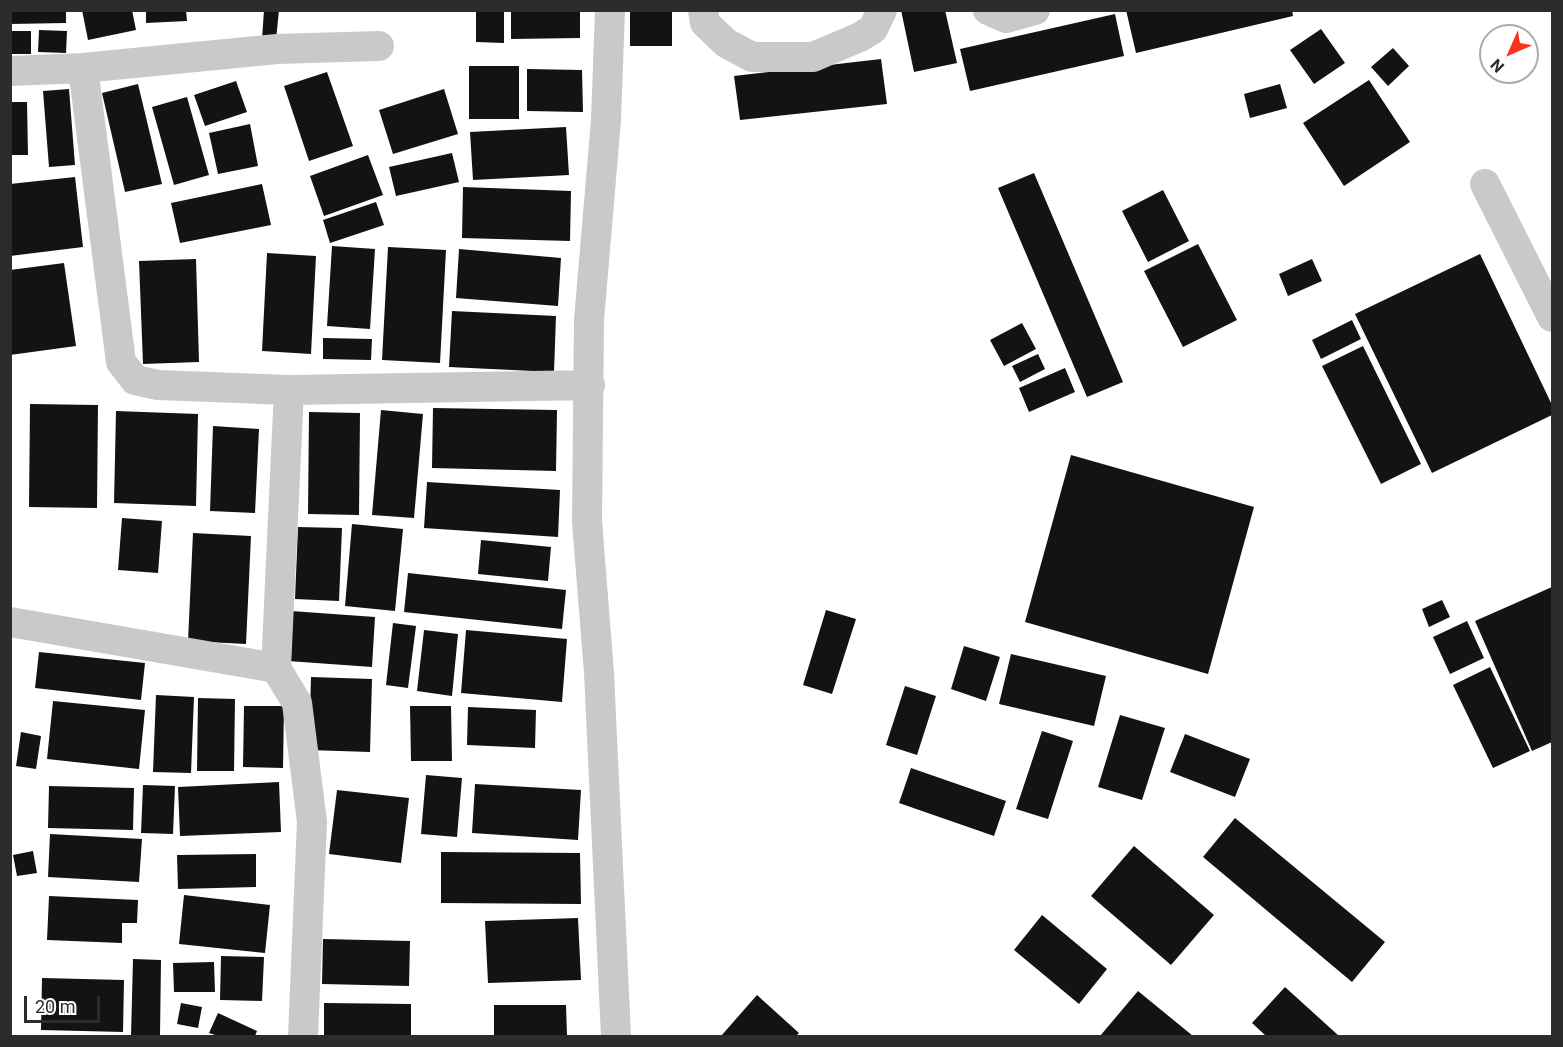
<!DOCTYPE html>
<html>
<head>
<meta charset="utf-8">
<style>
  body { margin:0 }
  #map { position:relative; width:1563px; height:1047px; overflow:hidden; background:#fff; font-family:Roboto,sans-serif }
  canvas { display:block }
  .frame { position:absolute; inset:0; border:12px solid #2c2c2c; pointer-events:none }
  .north { position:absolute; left:1479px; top:24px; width:60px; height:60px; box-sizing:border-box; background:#fff; border:2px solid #ababab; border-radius:50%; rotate:225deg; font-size:16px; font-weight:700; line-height:24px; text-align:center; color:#2c2c2c }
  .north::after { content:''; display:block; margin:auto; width:21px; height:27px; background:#f6351b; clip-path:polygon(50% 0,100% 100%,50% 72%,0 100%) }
  .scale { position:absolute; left:24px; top:996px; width:76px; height:27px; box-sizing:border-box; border:3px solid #2c2c2c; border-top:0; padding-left:8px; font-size:18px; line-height:21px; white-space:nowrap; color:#2c2c2c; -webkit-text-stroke:4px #fff; paint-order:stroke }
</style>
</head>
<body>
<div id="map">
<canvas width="1563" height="1047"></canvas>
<div class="frame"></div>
<div class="north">N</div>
<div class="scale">20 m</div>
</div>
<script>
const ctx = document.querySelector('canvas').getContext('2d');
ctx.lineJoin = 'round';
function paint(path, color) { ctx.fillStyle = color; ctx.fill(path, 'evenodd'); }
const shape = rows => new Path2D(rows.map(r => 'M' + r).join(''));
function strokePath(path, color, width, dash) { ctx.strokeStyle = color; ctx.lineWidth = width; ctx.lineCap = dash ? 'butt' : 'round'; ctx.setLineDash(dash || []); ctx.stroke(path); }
const building = shape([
  [10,10,66,10,66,23,10,24],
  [82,10,132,10,136,30,88,40],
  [146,10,186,10,187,21,146,23],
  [264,10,279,10,276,40,262,39],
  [476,10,504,10,504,43,476,42],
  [511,10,580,10,580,38,511,39],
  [630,10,672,10,672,46,630,46],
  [901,10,945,10,957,63,914,72],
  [1126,10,1292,10,1293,16,1136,53],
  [1115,14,1124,56,970,91,960,49],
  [1321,29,1345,63,1314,84,1290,50],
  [39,30,67,31,66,53,38,52],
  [10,31,31,31,31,54,10,54],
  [1393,48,1409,66,1388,86,1371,67],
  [881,59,887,104,740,120,734,76],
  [469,66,519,66,519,119,469,119],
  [527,69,582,70,583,112,527,111],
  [327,72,353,146,309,161,284,86],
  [1369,80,1410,142,1344,186,1303,123],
  [236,81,247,112,205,126,194,95],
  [138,84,162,184,125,192,102,93],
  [1280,84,1287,108,1250,118,1244,94],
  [69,89,75,165,49,167,43,91],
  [444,89,458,134,393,154,379,110],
  [187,97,209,175,174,185,152,107],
  [10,102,27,102,28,155,10,155],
  [250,124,258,166,218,174,209,133],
  [566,127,569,175,473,180,470,132],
  [452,153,459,182,396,196,389,167],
  [368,155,383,195,324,216,310,176],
  [1034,173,1123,382,1087,397,998,188],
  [75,177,83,247,10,256,10,184],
  [262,184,271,225,180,243,171,203],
  [463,187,571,191,570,241,462,238],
  [1163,190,1189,241,1148,262,1122,211],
  [376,202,384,225,330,243,323,220],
  [1198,244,1237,320,1183,347,1144,271],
  [332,246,375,249,370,329,327,326],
  [388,247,446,250,440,363,382,360],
  [459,249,561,258,558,306,456,298],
  [267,253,316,256,311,354,262,351],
  [1480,254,1552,405,1552,415,1432,473,1355,314],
  [196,259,199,362,143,364,139,261],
  [1312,259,1322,281,1288,296,1279,274],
  [64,263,76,346,10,355,10,270],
  [452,311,556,316,554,372,449,367],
  [1352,320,1361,339,1321,359,1312,340],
  [1022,323,1036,349,1004,366,990,340],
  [323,338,372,339,371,360,323,359],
  [1363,346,1421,464,1381,484,1322,366],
  [1038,354,1045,369,1020,382,1012,366],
  [1065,368,1075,392,1029,412,1019,388],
  [30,404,98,405,97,508,29,507],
  [433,408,557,410,556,471,432,468],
  [381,410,423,414,414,518,372,515],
  [116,411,198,414,196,506,114,503],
  [309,412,360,413,359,515,308,514],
  [213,426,259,429,255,513,210,511],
  [1071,455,1254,507,1208,674,1025,622],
  [427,482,560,490,558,537,424,528],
  [122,518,162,521,158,573,118,570],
  [352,524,403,529,395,611,345,606],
  [298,527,342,528,339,601,295,599],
  [193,533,251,536,246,644,188,641],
  [481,540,551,547,548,581,478,574],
  [408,573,566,590,562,629,404,612],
  [1552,587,1552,742,1532,751,1475,621],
  [1442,600,1450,617,1429,627,1422,609],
  [826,610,856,619,832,694,803,685],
  [291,611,375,617,372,667,288,661],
  [1467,621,1484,658,1450,674,1433,637],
  [393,623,416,626,408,688,386,685],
  [424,630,458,634,452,696,417,691],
  [466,630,567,639,562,702,461,693],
  [964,646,1000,657,986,701,951,689],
  [39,652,145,663,141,700,35,688],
  [1011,654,1106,676,1094,726,999,704],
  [1490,667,1530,751,1493,768,1453,685],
  [311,677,372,679,370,752,309,750],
  [905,686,936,696,917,755,886,745],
  [156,695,194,697,191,773,153,772],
  [198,698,235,699,234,771,197,771],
  [53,701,145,710,139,769,47,759],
  [244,706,284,706,283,768,243,767],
  [410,706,451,706,452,761,411,761],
  [468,707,536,710,535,748,467,745],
  [1120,715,1165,728,1142,800,1098,787],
  [1042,731,1073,741,1048,819,1016,809],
  [21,732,41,736,36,769,16,766],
  [1185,734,1250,759,1235,797,1170,772],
  [911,768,1006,801,994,836,899,803],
  [426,775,462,778,457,837,421,834],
  [279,782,281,832,180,836,178,787],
  [475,784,581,790,578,840,472,833],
  [143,785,175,786,173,834,141,833],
  [49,786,134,788,133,830,48,828],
  [337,790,409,798,401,863,329,854],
  [1235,818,1385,942,1352,982,1203,857],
  [50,834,142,839,139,882,48,877],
  [1134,846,1214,915,1171,965,1091,896],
  [33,851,37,873,17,876,13,855],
  [441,852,580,853,581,904,441,903],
  [256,854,256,887,178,889,177,855],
  [184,895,270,905,265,953,179,944],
  [49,896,138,900,137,923,122,923,122,943,47,940],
  [1042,915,1107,969,1079,1004,1014,950],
  [578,918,581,980,488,983,485,921],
  [323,939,410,941,409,986,322,984],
  [221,956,264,957,262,1001,220,1000],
  [133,959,161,960,160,1036,131,1036],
  [214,962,215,992,174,992,173,963],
  [42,978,124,980,123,1032,41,1030],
  [1285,987,1339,1036,1266,1036,1252,1023],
  [1138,991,1193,1036,1100,1036],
  [757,995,799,1033,796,1036,721,1036],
  [181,1003,202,1007,198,1028,177,1024],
  [324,1003,411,1004,411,1036,324,1036],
  [494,1005,566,1005,567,1036,494,1036],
  [218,1013,257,1031,255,1036,218,1036,209,1033]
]);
const street = shape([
  [610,10,606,120,589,320,587,521,599,673,616,1036],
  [703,10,705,23,726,43,752,57,813,57,860,37,873,29,882,10],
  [988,10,1006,18,1035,10],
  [83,68,277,49,379,46],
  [10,71,83,68,121,362,135,380,158,385,289,390,590,385],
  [1485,184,1552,317],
  [289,390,276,668,297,703,312,822,303,1036],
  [10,622,276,668]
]);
paint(building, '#131313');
strokePath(street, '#c9c9c9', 30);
</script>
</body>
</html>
